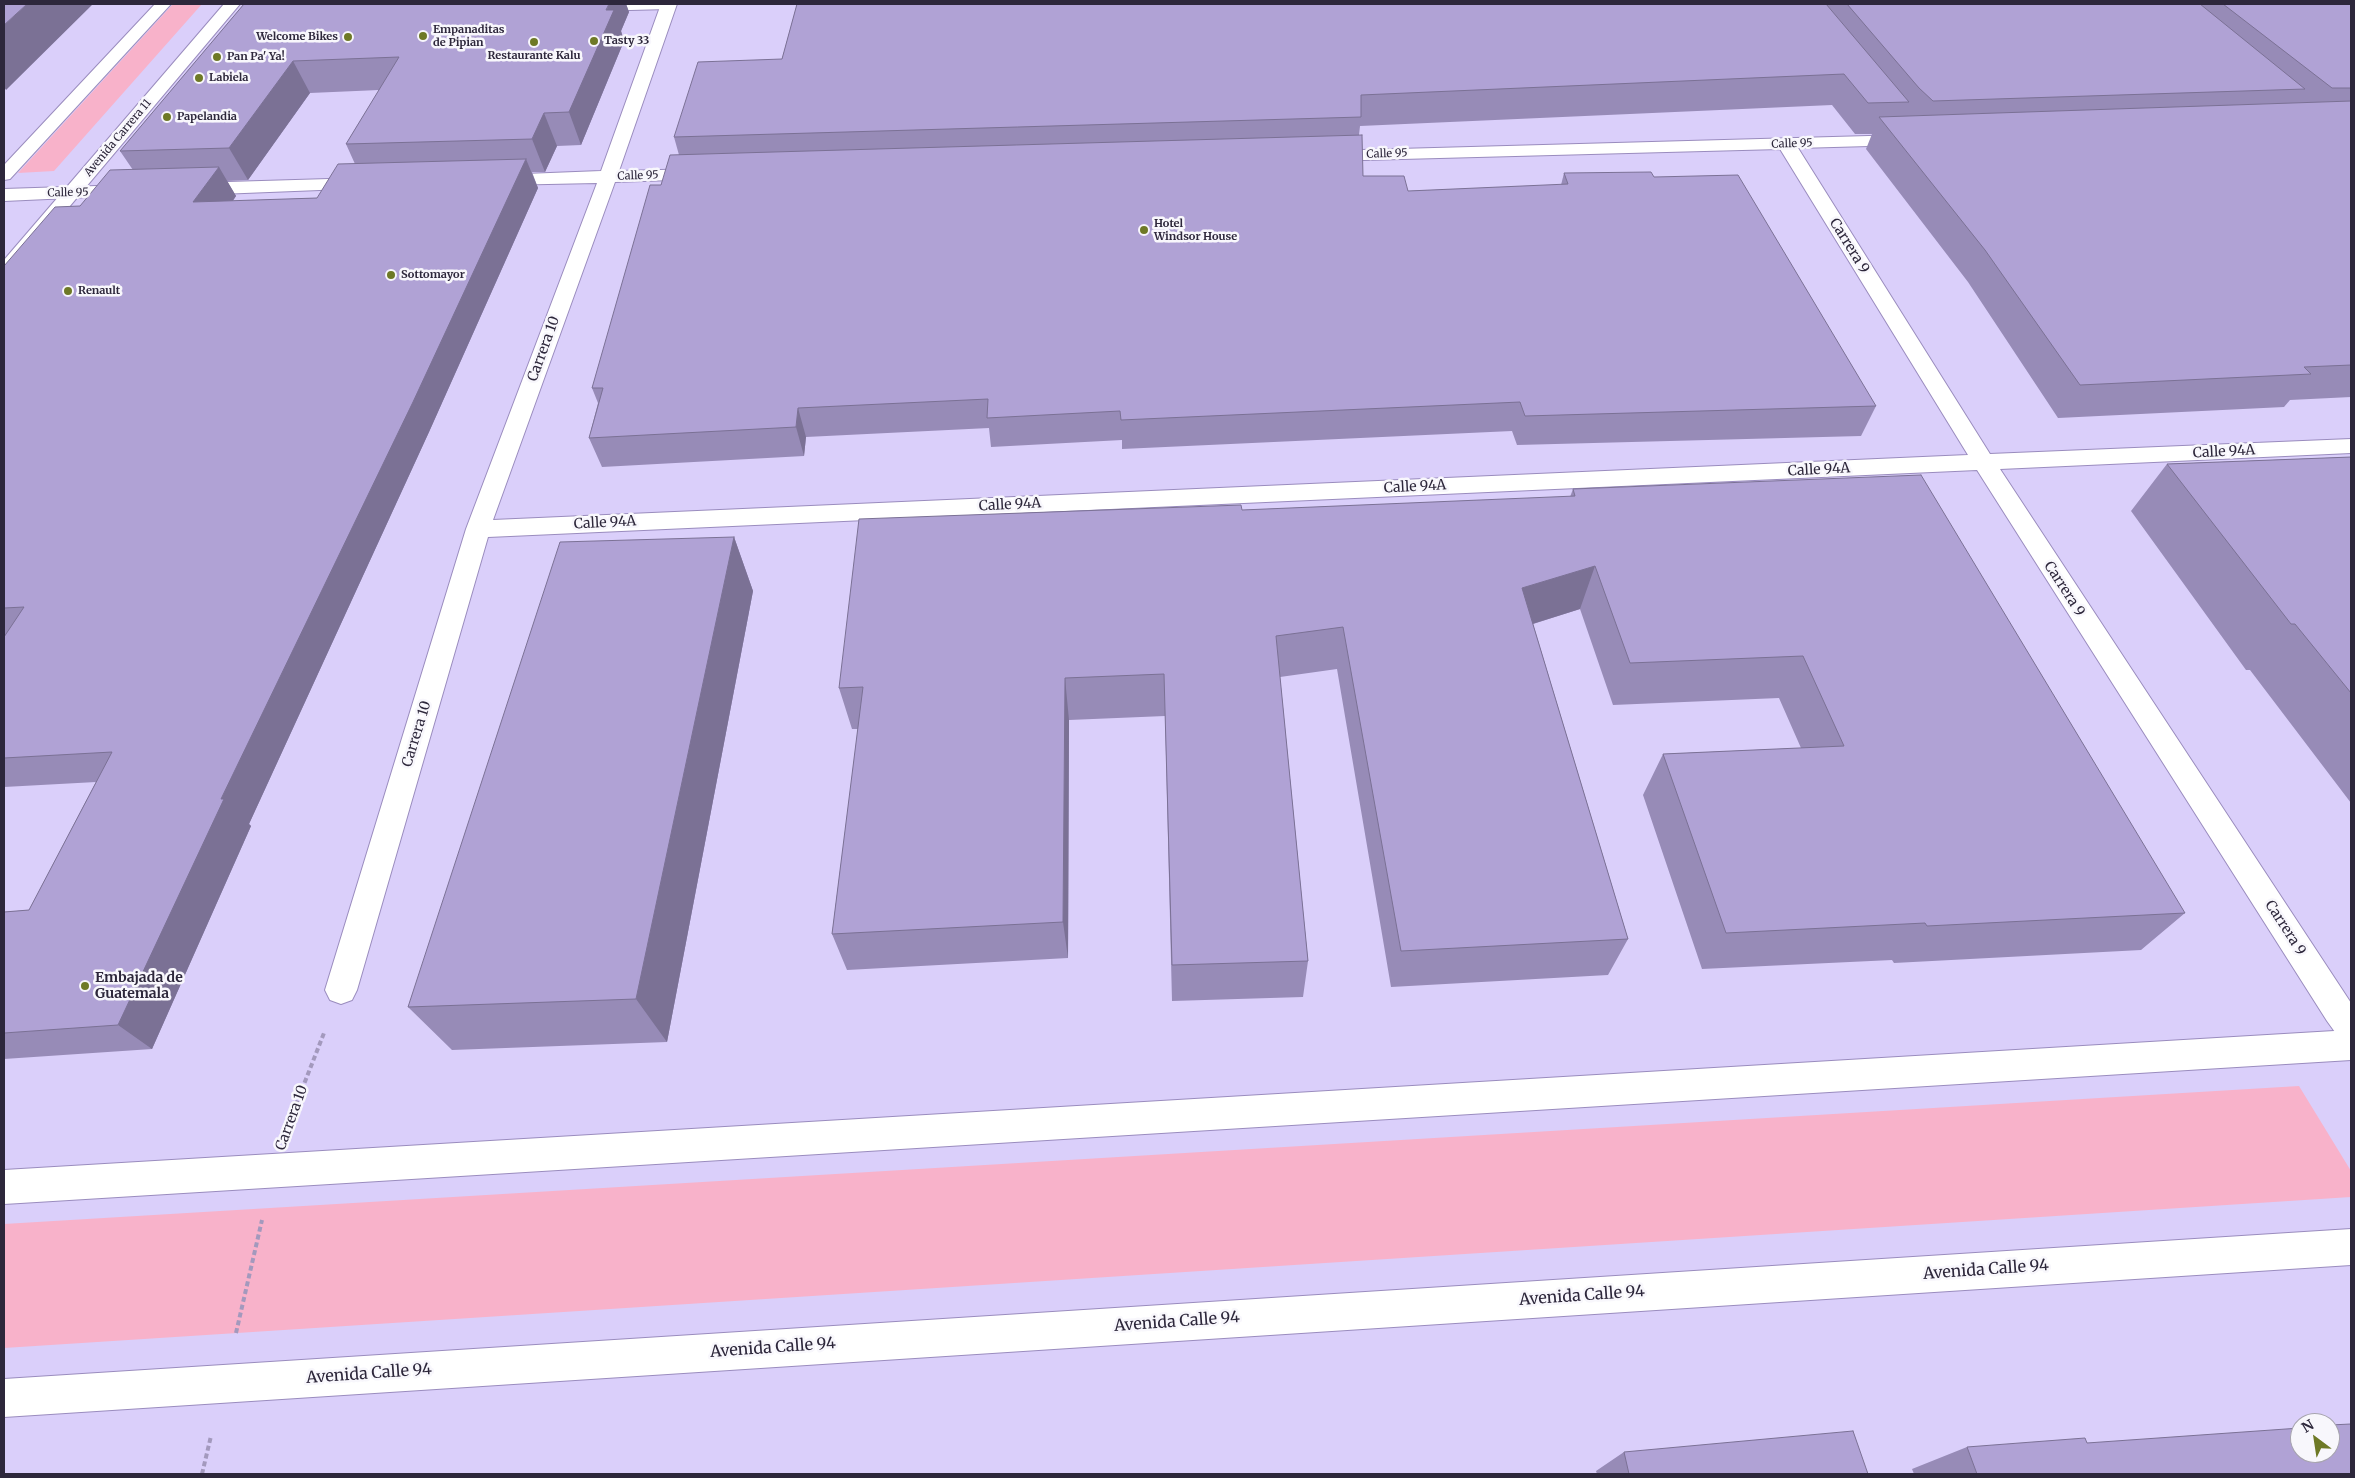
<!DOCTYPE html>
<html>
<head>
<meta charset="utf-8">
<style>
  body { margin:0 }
  #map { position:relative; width:2355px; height:1478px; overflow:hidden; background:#dacffa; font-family:Merriweather,serif }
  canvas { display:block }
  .frame { position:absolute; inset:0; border:5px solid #2d273b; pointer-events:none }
  .north { position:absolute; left:2290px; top:1413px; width:50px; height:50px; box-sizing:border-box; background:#f8f7fc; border:1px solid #a7a4af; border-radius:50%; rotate:329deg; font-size:14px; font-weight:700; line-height:20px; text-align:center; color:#2d273b }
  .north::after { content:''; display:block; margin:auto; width:18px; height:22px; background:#6e7926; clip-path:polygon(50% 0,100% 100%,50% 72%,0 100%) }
</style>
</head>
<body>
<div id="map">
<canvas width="2355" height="1478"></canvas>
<div class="frame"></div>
<div class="north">N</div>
</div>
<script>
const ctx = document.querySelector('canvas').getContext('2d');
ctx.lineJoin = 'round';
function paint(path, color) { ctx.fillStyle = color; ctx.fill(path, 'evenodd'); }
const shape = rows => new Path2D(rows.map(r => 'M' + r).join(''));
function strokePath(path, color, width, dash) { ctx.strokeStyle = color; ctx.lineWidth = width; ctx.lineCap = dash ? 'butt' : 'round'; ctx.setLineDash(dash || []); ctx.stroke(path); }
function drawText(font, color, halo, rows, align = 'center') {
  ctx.font = font + ' Merriweather,serif'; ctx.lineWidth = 5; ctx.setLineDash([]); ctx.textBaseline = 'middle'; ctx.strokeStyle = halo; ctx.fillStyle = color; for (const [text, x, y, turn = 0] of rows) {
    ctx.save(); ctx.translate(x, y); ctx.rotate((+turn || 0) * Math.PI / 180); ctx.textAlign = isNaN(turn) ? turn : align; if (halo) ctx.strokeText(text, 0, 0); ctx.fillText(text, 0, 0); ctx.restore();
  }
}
const green = shape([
  [173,4,202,4,54,171,18,173],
  [2299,1086,2351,1171,2351,1197,4,1348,4,1224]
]);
const path = shape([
  [290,1120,324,1033],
  [236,1333,262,1220],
  [202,1474,211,1436]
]);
const lane = shape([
  [585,4,677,4,669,9,591,11,586,9,583,6,585,4]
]);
const street = shape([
  [661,4,677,4,619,171,701,169,707,170,710,174,707,178,701,179,615,182,493,520,1968,455,1780,149,1326,161,1320,160,1317,156,1320,152,1326,151,1905,135,1911,136,1914,140,1911,144,1905,145,1798,148,1990,454,2351,439,2351,453,2000,469,2351,1003,2351,1043,2340,1039,2327,1021,1977,470,488,537,357,990,352,1000,341,1004,330,1000,325,990,466,529,597,183,499,185,493,184,490,180,493,176,499,175,601,171,661,4],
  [363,178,370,180,372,184,370,188,194,195,187,193,185,189,187,185,194,183,363,178],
  [128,185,135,187,137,191,135,195,4,201,4,189,128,185]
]);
const secondary = shape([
  [155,4,171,4,10,179,4,180,4,165,155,4],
  [224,4,240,4,11,276,4,278,4,260,224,4],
  [2351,1030,2351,1060,4,1204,4,1170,2351,1030],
  [2351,1229,2351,1265,4,1417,4,1379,2351,1229]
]);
const wall = shape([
  [244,4,626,4,629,12,621,31,624,41,581,145,557,146,545,172,532,172,538,188,429,432,249,824,251,826,152,1049,4,1059,4,912,29,910,96,782,4,787,4,266,80,206,133,170,120,151],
  [379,90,346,144,355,164,317,198,233,201,236,196,227,181,248,180,310,93],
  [797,4,2351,4,2351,397,2290,400,2284,407,2058,418,1968,282,1866,149,1872,134,1855,134,1832,105,1360,126,1359,135,1363,176,1408,191,1561,185,1564,173,1654,177,1876,406,1861,436,1517,445,1512,431,1122,449,1122,440,991,447,989,428,806,437,804,456,602,467,589,438,598,403,592,388,661,185,679,155,674,137,782,59],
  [2351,457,2351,803,2250,670,2246,670,2131,511,2167,464],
  [1573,489,2185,913,2141,950,1894,963,1892,960,1702,969,1643,795,1663,754,1801,748,1779,698,1613,705,1580,609,1533,624,1628,939,1608,975,1391,987,1337,669,1280,677,1308,961,1303,997,1172,1001,1165,716,1069,720,1068,958,847,970,832,934,858,729,852,729,839,688,1242,510,1570,497],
  [734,537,753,591,667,1042,452,1050,408,1007],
  [2087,1443,2351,1474,1914,1474,1912,1469,1967,1447],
  [1624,1452,1868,1474,1597,1474,1596,1471]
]);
const shadedWall = shape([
  [27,4,93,4,6,90,4,87,4,25],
  [609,4,626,4,629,12,621,31,624,41,581,145,569,112],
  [293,61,310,93,248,180,229,148],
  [544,113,557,146,545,172,532,139],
  [526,159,538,188,429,432,249,824,251,826,152,1049,118,1025,221,799],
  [219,167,236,196,211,231,193,202],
  [798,408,806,437,804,456,796,427],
  [734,537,753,591,667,1042,636,999],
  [1595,566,1580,609,1510,631,1522,588],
  [1065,678,1069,720,1068,958,1063,922]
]);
const building = shape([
  [4,4,27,4,4,25,4,4],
  [244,4,609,4,606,10,614,10,569,112,544,113,532,139,346,144,399,57,293,61,229,148,120,151,244,4],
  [797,4,1826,4,1909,102,1868,103,1844,74,1361,95,1361,117,674,137,698,62,782,59,797,4],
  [1847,4,2200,4,2305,89,1933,101,1919,88,1847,4],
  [2223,4,2351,4,2351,88,2332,88,2223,4],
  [2351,101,2351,365,2304,367,2311,374,2080,385,1985,250,1879,117,2351,101],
  [1362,135,1363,176,1404,176,1408,191,1568,184,1564,173,1651,172,1654,177,1738,175,1876,406,1525,416,1520,402,1121,420,1120,411,987,418,988,399,798,408,796,427,589,438,603,388,592,388,650,185,661,185,670,155,1362,135],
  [526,159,413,402,221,799,224,799,118,1025,4,1033,4,912,29,910,112,752,4,758,4,637,24,607,4,608,4,266,55,207,80,206,110,170,219,167,193,202,317,198,338,164,526,159],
  [2351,457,2351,693,2295,624,2291,624,2167,464,2351,457],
  [1921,475,2185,913,1927,926,1925,923,1726,933,1663,754,1844,746,1803,656,1630,663,1595,566,1522,588,1628,939,1401,951,1343,627,1276,636,1308,961,1172,965,1164,674,1065,678,1063,922,832,934,863,687,839,688,859,519,1241,505,1242,510,1575,496,1573,489,1921,475],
  [734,537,636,999,408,1007,560,542,734,537],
  [2351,1424,2351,1474,1977,1474,1967,1447,2085,1438,2087,1443,2300,1428,2300,1453,2330,1453,2330,1425,2351,1424],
  [1853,1431,1868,1474,1626,1474,1629,1474,1624,1452,1853,1431]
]);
const markers = [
  [423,36,5,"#6e7926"],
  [348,37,5,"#6e7926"],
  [594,41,5,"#6e7926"],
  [534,42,5,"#6e7926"],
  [217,57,5,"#6e7926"],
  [199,78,5,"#6e7926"],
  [167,117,5,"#6e7926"],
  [1144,230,5,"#6e7926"],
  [391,275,5,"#6e7926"],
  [68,291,5,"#6e7926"],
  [85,986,5,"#6e7926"]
];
const farPoinames = [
  ["Empanaditas",433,30],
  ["de Pipian",433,43],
  ["Welcome Bikes",338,37,"right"],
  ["Tasty 33",604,41],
  ["Restaurante Kalu",534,56,"center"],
  ["Pan Pa' Ya!",227,57],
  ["Labiela",209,78],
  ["Papelandia",177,117],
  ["Hotel",1154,224],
  ["Windsor House",1154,237],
  ["Sottomayor",401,275],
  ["Renault",78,291]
];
const farStreetnames = [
  ["Avenida Carrera 11",118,138,-50],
  ["Calle 95",1792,144,-2],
  ["Calle 95",1387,154,-2],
  ["Calle 95",638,176,-2],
  ["Calle 95",68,193,-1]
];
const streetNames = [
  ["Carrera 9",1849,246,58],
  ["Carrera 10",544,349,-70],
  ["Calle 94A",2224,452,-3],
  ["Calle 94A",1819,470,-3],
  ["Calle 94A",1415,487,-3],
  ["Calle 94A",1010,505,-3],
  ["Calle 94A",605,523,-3],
  ["Carrera 9",2064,589,57],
  ["Carrera 10",417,734,-73],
  ["Carrera 9",2285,928,57],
  ["Carrera 10",292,1118,-70]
];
const poiNames = [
  ["Embajada de",95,978],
  ["Guatemala",95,994]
];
const nearStreetnames = [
  ["Avenida Calle 94",1986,1270,-4],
  ["Avenida Calle 94",1582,1296,-4],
  ["Avenida Calle 94",1177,1322,-4],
  ["Avenida Calle 94",773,1348,-4],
  ["Avenida Calle 94",369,1374,-4]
];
paint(green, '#f8b2ca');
strokePath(lane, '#9a8cbe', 2);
strokePath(street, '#9a8cbe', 2);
strokePath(secondary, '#9a8cbe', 2);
strokePath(path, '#a399bd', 4, [5, 3]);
paint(lane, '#fff');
paint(street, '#fff');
paint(secondary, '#fff');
paint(wall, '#978bb7');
paint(shadedWall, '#7b7195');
paint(building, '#b0a2d5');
strokePath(building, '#7b7195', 1);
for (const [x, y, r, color] of markers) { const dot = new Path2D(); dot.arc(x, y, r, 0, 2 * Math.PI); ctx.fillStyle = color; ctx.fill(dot); strokePath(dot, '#f8f7fc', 2); }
drawText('bold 11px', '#2d273b', '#f8f7fc', farPoinames, 'left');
drawText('11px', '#2d273b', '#f8f7fc', farStreetnames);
drawText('14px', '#2d273b', '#f8f7fc', streetNames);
drawText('bold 14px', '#2d273b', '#f8f7fc', poiNames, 'left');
drawText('16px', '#2d273b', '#f8f7fc', nearStreetnames);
</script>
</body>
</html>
